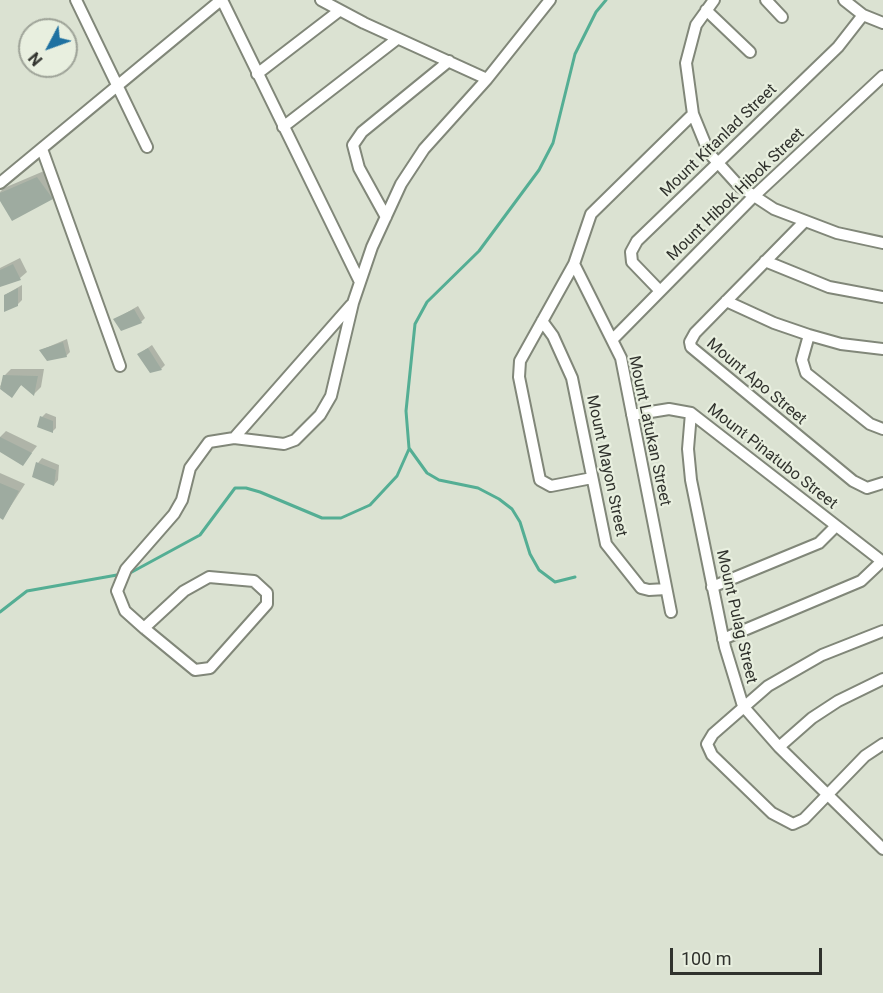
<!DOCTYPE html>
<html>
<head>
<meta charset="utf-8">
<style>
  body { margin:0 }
  #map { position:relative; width:883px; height:993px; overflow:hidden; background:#dbe2d2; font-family:Roboto,sans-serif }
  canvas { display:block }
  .north { position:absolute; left:18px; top:18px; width:60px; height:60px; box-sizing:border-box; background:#e8efdf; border:2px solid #9ea398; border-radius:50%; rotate:229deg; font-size:16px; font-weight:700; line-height:24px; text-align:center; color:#30322d }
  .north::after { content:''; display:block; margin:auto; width:21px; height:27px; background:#1e71a1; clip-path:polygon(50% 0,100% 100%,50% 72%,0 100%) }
  .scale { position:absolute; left:670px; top:948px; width:152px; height:27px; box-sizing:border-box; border:3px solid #30322d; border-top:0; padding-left:8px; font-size:18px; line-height:21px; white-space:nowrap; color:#30322d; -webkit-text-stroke:4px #e8efdf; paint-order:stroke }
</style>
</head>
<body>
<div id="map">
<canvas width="883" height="993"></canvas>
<div class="north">N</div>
<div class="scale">100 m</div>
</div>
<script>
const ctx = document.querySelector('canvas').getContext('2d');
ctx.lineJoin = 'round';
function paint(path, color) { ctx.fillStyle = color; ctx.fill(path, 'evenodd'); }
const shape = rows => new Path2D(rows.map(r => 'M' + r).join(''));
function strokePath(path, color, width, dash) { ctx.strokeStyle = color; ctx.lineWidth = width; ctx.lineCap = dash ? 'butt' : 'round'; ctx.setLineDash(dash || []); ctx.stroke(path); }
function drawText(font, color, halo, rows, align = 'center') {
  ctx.font = font + ' Roboto,sans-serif'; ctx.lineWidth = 4.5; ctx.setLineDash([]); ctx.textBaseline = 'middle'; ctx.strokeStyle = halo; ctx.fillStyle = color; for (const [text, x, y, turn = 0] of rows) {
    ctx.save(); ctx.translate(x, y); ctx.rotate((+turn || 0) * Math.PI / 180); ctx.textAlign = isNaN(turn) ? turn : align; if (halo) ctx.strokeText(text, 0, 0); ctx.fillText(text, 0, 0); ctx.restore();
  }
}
const shadow = shape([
  [44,171,58,191,52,198,0,200,0,192,4,188],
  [20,258,27,272,20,278,0,285,0,268],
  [22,285,22,300,17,305,5,295],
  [138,306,145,318,141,322,114,320],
  [67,339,70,352,66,356,41,350],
  [152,345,165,365,161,369,139,354],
  [11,369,44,369,41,387,34,394,22,384,11,396,0,387,4,376],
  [46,413,56,417,56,428,52,432,42,417],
  [6,431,37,446,23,464,0,450,0,437],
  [42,458,59,465,58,480,54,485,34,477,38,463],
  [0,473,25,484,3,518,0,517]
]);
const stream = shape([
  [130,573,200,535,235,488,246,488,260,492,322,518,341,518,370,505,397,476,409,449],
  [575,577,555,582,539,570,530,554,520,522,512,509,499,499,478,488,439,480,427,473,409,448,406,411,415,324,427,302,479,251,539,170,553,143,575,54,596,12,606,0],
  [0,612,27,591,117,575]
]);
const building = shape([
  [37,177,53,199,12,221,0,201,0,193],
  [13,264,21,280,0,287,0,270],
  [18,288,18,306,4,312,4,295],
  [134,309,142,323,121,331,113,319],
  [63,342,67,357,47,361,39,350],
  [148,348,162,370,150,373,137,354],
  [3,375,38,376,34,396,21,385,12,398,0,389],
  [40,416,53,421,53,433,37,427],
  [0,437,32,453,23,466,0,452],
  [36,462,56,470,54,486,32,477],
  [0,483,19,491,3,520,0,518]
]);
const minor = shape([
  [76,0,147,147],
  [222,0,360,282],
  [321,0,364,23,487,79],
  [714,0,696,25,686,63,693,114,709,153,739,186,774,209,837,233,883,243],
  [766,0,782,17],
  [844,0,863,15,883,23],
  [706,10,750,52],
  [257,74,339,11],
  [283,127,397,39],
  [42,149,120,366],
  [0,183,221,0],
  [386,217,359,168,353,145,362,132,449,61],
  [804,222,695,333,690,342,691,347,853,481,867,488,883,483],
  [765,261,829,287,883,297],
  [574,264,621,358,671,612],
  [660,291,632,262,631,252,637,241,838,47,863,15],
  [726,301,774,323,809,335,841,344,883,349],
  [542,321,553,336,572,378,606,544,641,588,649,590,666,589],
  [809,335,802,360,806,373,870,424,883,429],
  [613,339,753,197,883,76],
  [691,413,688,449,691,480,725,647,743,706,779,747,883,849],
  [632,415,669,409,691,413,883,562],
  [234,438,351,305],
  [592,478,551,486,540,480,519,377,520,361,574,264,591,214,693,114],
  [712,587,819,543,836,526],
  [144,628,184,591,209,577,254,581,267,593,267,604,210,668,195,670,144,628,125,611,117,591,126,569,174,514,182,500,190,468,209,442,234,438,284,444,295,440,320,415,331,396,353,303,372,247,401,184,424,149,487,79,550,0],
  [883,631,822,655,768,686,713,734,707,744,712,755,772,813,793,824,804,819,865,756,883,744],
  [723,639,861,581,882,561],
  [779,747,812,718,838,701,883,679]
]);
const streetNames = [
  ["Mount Kitanlad Street",719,141,-44],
  ["Mount Hibok Hibok Street",736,195,-44],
  ["Mount Apo Street",756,382,40],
  ["Mount Latukan Street",649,431,78],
  ["Mount Pinatubo Street",772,457,38],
  ["Mount Mayon Street",606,466,78],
  ["Mount Pulag Street",736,617,77]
];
paint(shadow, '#0003');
strokePath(stream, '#54ae94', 3);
paint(building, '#9eaba0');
strokePath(minor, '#818779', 14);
strokePath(minor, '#fff', 10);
drawText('16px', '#30322d', '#e8efdf', streetNames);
</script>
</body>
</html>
